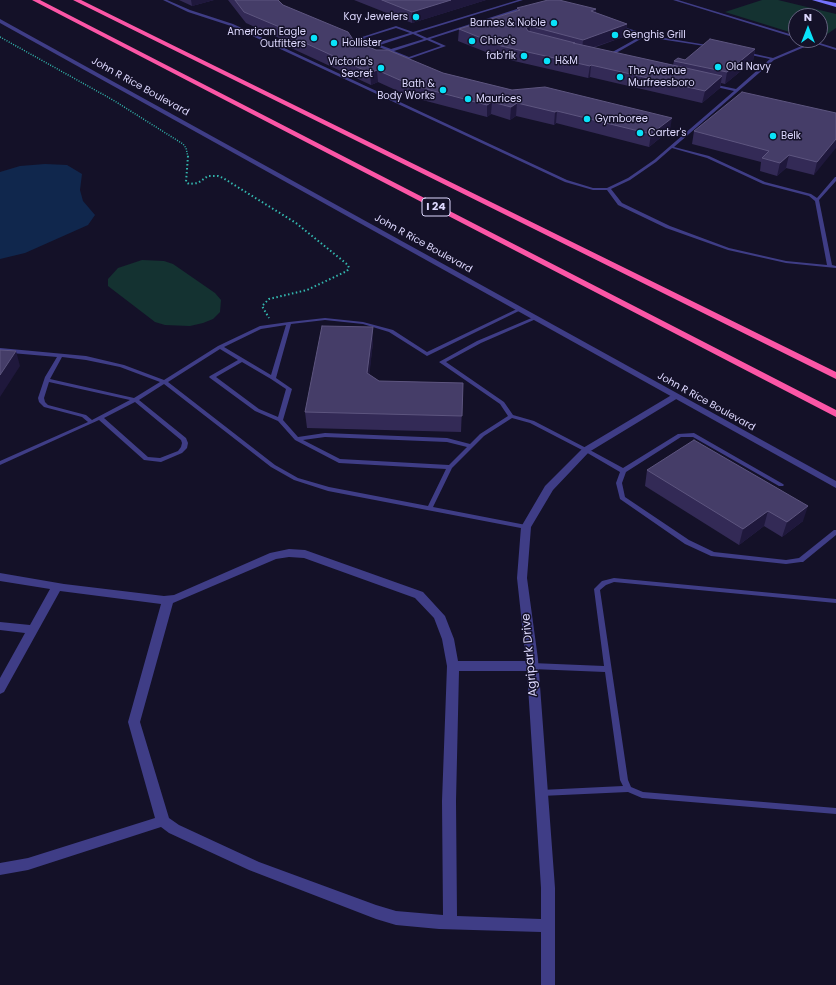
<!DOCTYPE html>
<html>
<head>
<meta charset="utf-8">
<style>
  body { margin:0 }
  #map { position:relative; width:836px; height:985px; overflow:hidden; background:#141128; font-family:Poppins,sans-serif }
  canvas { display:block }
  .north { position:absolute; left:788px; top:8px; width:40px; height:40px; box-sizing:border-box; background:#141128; border:1px solid #64617e; border-radius:50%; rotate:0deg; font-size:11px; font-weight:700; line-height:16px; text-align:center; color:#ddd8fe }
  .north::after { content:''; display:block; margin:auto; width:14px; height:18px; background:#09e2f9; clip-path:polygon(50% 0,100% 100%,50% 72%,0 100%) }
</style>
</head>
<body>
<div id="map">
<canvas width="836" height="985"></canvas>
<div class="north">N</div>
</div>
<script>
const ctx = document.querySelector('canvas').getContext('2d');
ctx.lineJoin = 'round';
function paint(path, color) { ctx.fillStyle = color; ctx.fill(path, 'evenodd'); }
const shape = rows => new Path2D(rows.map(r => 'M' + r).join(''));
function strokePath(path, color, width, dash) { ctx.strokeStyle = color; ctx.lineWidth = width; ctx.lineCap = dash ? 'butt' : 'round'; ctx.setLineDash(dash || []); ctx.stroke(path); }
function drawText(font, color, halo, rows, align = 'center') {
  ctx.font = font + ' Poppins,sans-serif'; ctx.lineWidth = 3; ctx.setLineDash([]); ctx.textBaseline = 'middle'; ctx.strokeStyle = halo; ctx.fillStyle = color; for (const [text, x, y, turn = 0] of rows) {
    ctx.save(); ctx.translate(x, y); ctx.rotate((+turn || 0) * Math.PI / 180); ctx.textAlign = isNaN(turn) ? turn : align; if (halo) ctx.strokeText(text, 0, 0); ctx.fillText(text, 0, 0); ctx.restore();
  }
}
const green = shape([
  [762,0,778,0,836,14,836,28,820,39,820,16,796,16,796,34,725,12],
  [142,260,164,261,173,264,215,293,221,300,220,312,213,319,203,323,190,326,165,325,155,322,108,286,108,279,118,268]
]);
const water = shape([
  [45,164,67,165,82,174,80,190,83,201,95,215,88,225,25,253,0,259,0,172,20,166]
]);
const pathFar1 = shape([
  [0,37,113,100,183,144,186,148,188,157]
]);
const path = shape([
  [188,156,186,182,189,184,198,183,208,176,218,176,223,178,296,223,348,265,349,268,347,271,307,290,269,299,262,306,269,318]
]);
const service = shape([
  [163,0,167,0,190,10,233,24,567,180,593,188,607,188,628,178,654,160,734,91,712,86,712,84,736,89,770,59,746,54,746,52,773,58,811,42,805,40,810,40,836,48,836,50,814,43,774,60,674,147,709,156,765,182,811,194,817,198,835,177,836,177,836,181,819,200,832,265,836,266,836,268,786,263,728,250,666,228,618,205,607,190,593,190,565,182,231,26,188,12,163,0],
  [672,148,707,158,763,184,809,196,815,201,827,265,786,261,729,248,670,226,622,203,611,189,630,180,656,162,672,148],
  [518,0,523,0,416,33,427,38,523,7,526,8,430,39,446,46,409,59,389,52,389,51,376,46,374,46,374,44,359,38,396,26,413,32,518,0],
  [396,28,410,33,377,43,364,38,396,28],
  [413,34,424,39,391,49,380,45,413,34],
  [427,40,441,46,409,57,394,51,427,40],
  [673,0,678,0,796,36,796,38,673,0],
  [620,26,653,36,713,46,711,47,653,38,646,36,609,57,607,57,607,55,643,35,619,28,618,27,620,26],
  [519,308,523,308,523,309,427,356,389,332,363,324,325,320,291,324,276,378,292,389,283,420,298,437,325,433,447,438,470,444,480,434,508,416,500,404,439,362,477,341,534,317,536,318,536,319,481,343,446,362,504,402,513,415,534,421,588,449,623,468,678,434,694,433,783,484,784,485,783,486,779,486,693,437,681,437,626,472,622,483,625,497,689,540,714,552,786,560,799,558,834,530,836,530,836,535,803,562,801,562,786,564,711,556,685,544,620,499,616,483,620,472,584,451,530,423,512,418,484,436,452,468,433,507,526,525,528,526,529,527,528,528,526,529,328,491,294,480,271,467,164,384,139,400,186,438,188,443,187,448,182,453,161,462,144,460,99,420,0,465,0,461,88,422,82,417,44,407,39,402,38,398,45,377,57,357,0,352,0,348,86,356,124,365,164,380,218,346,260,326,289,322,325,318,363,322,393,330,427,352,519,308],
  [286,325,271,375,224,347,261,329,286,325],
  [220,349,238,360,210,376,209,377,210,378,255,411,278,421,295,440,339,463,446,469,428,506,329,487,298,478,275,465,168,382,220,349],
  [62,357,86,360,120,367,160,382,134,398,50,379,62,357],
  [242,362,271,379,286,389,278,417,259,409,216,377,242,362],
  [49,382,130,400,92,420,86,415,48,405,45,402,44,398,49,382],
  [135,402,181,440,182,443,181,447,178,451,160,458,148,457,104,418,135,402],
  [325,437,447,442,467,447,449,465,340,459,303,440,325,437],
  [614,578,836,599,836,603,614,582,606,585,600,590,628,780,631,787,643,792,836,808,836,814,642,798,628,792,541,796,538,795,537,793,538,791,541,790,623,786,620,780,605,672,532,669,530,668,528,666,530,664,532,663,604,666,594,589,602,581,614,578]
]);
const minor = shape([
  [675,393,680,396,678,398,589,452,553,490,531,527,527,578,538,659,555,888,555,985,541,985,541,932,439,929,396,925,376,919,249,870,169,833,161,827,28,870,0,875,0,863,28,858,155,818,128,722,161,604,60,591,4,692,0,694,0,678,25,633,0,630,0,622,30,625,50,589,0,581,0,573,64,584,164,596,174,595,270,553,289,549,305,550,423,592,445,616,454,639,458,661,526,661,517,578,521,527,545,486,583,448,675,393],
  [289,557,304,558,415,598,434,618,442,639,447,666,442,801,443,915,396,911,376,905,259,862,179,825,169,818,140,722,173,603,276,559,289,557],
  [459,671,527,671,541,888,541,919,457,916,456,801,459,671]
]);
const tertiary = shape([
  [0,19,836,481,836,488,0,23,0,19]
]);
const secondary = shape([
  [812,0,821,0,836,3,836,7,812,0]
]);
const motorway = shape([
  [32,0,40,0,836,410,836,417,32,0],
  [73,0,81,0,836,372,836,379,73,0]
]);
const wall = shape([
  [179,0,214,0,192,6],
  [228,0,278,0,283,5,354,41,376,50,443,73,670,130,649,147,556,123,554,125,516,116,510,120,491,114,487,117,411,97,378,82,371,85,291,48,290,43,246,23],
  [354,0,486,0,412,23],
  [517,8,596,9,596,13,627,24,626,36,593,48,673,65,674,61,755,49,753,61,725,84,721,83,720,88,702,103,590,77,588,78,501,58,458,41,459,29,517,11],
  [836,113,814,175,786,168,777,176,760,171,761,162,692,144,694,131],
  [373,327,373,342,369,375,379,381,463,383,461,432,307,428,305,412],
  [647,470,803,521,782,537,764,526,739,545,645,486]
]);
const shadedWall = shape([
  [191,0,214,0,192,6],
  [451,0,486,0,412,23,412,12],
  [596,9,595,21,591,11],
  [627,24,626,36,582,51,583,40],
  [530,26,529,38,526,28],
  [755,49,753,61,725,84,727,72],
  [591,65,590,77,588,78,590,66],
  [377,70,378,82,371,85,370,73],
  [722,76,720,88,702,103,705,91],
  [492,102,491,114,487,117,487,105],
  [517,103,516,116,510,120,511,107],
  [557,111,556,123,554,125,555,112],
  [672,118,670,130,649,147,651,134],
  [836,139,836,148,814,175,817,162],
  [789,155,786,168,777,176,780,163],
  [373,327,373,342,368,388,367,373],
  [16,351,20,366,0,397,0,375],
  [808,506,803,521,782,537,787,522],
  [768,511,764,526,739,545,743,529]
]);
const building = shape([
  [235,0,278,0,283,5,348,32,354,41,376,50,388,50,443,73,512,90,545,87,672,118,651,134,557,111,555,112,517,103,511,107,492,102,487,105,411,85,377,70,370,73,290,36,296,34,244,12,235,0],
  [382,0,451,0,412,12,382,0],
  [548,0,559,0,596,9,591,11,627,24,583,40,530,26,526,28,528,31,575,43,573,43,722,76,705,91,591,65,590,66,501,46,459,29,520,10,517,8,548,0],
  [710,39,755,49,727,72,674,61,678,58,685,60,710,39],
  [742,92,836,113,836,139,817,162,789,155,780,163,762,158,769,151,694,131,742,92],
  [322,326,373,327,367,373,379,381,463,383,462,416,305,412,322,326],
  [0,350,16,351,0,375,0,350],
  [694,440,808,506,787,522,768,511,743,529,647,470,694,440]
]);
const markers = [
  [416,17,4,"#09e2f9"],
  [554,23,4,"#09e2f9"],
  [615,35,4,"#09e2f9"],
  [314,38,4,"#09e2f9"],
  [472,41,4,"#09e2f9"],
  [334,43,4,"#09e2f9"],
  [524,56,4,"#09e2f9"],
  [547,61,4,"#09e2f9"],
  [718,67,4,"#09e2f9"],
  [381,68,4,"#09e2f9"],
  [620,77,4,"#09e2f9"],
  [443,90,4,"#09e2f9"],
  [468,99,4,"#09e2f9"],
  [587,119,4,"#09e2f9"],
  [640,133,4,"#09e2f9"],
  [773,136,4,"#09e2f9"]
];
const farPoinames = [
  ["Kay Jewelers",408,17,"right"],
  ["Barnes & Noble",546,23,"right"],
  ["American Eagle",306,32,"right"],
  ["Outfitters",306,44,"right"],
  ["Genghis Grill",623,35],
  ["Chico's",480,41],
  ["Hollister",342,43],
  ["fab'rik",516,56,"right"],
  ["H&M",555,61],
  ["Victoria's",373,62,"right"],
  ["Secret",373,74,"right"],
  ["Old Navy",726,67],
  ["The Avenue",628,71],
  ["Murfreesboro",628,83],
  ["Bath &",435,84,"right"],
  ["Body Works",435,96,"right"],
  ["Maurices",476,99],
  ["Gymboree",595,119],
  ["Carter's",648,133],
  ["Belk",781,136]
];
const farStreetnames = [
  ["John R Rice Boulevard",140,87,29],
  ["John R Rice Boulevard",423,244,29],
  ["John R Rice Boulevard",706,402,29]
];
const shields = [
  [436,207,28]
];
const shieldNames = [
  ["I 24",436,207]
];
const streetNames = [
  ["Agripark Drive",530,655,-95]
];
paint(green, '#143231');
paint(water, '#10274d');
strokePath(pathFar1, '#33b8af', 1.5, [1, 1.5]);
strokePath(path, '#33b8af', 2, [1.5, 2.5]);
paint(service, '#3f3d86');
paint(minor, '#3f3d86');
paint(tertiary, '#3f3d86');
paint(secondary, '#7572fc');
paint(motorway, '#fb56a6');
paint(wall, '#332a56');
paint(shadedWall, '#1f183c');
paint(building, '#453d68');
strokePath(building, '#5d557f', 1);
for (const [x, y, r, color] of markers) { const dot = new Path2D(); dot.arc(x, y, r, 0, 2 * Math.PI); ctx.fillStyle = color; ctx.fill(dot); strokePath(dot, '#141128', 1.5); }
drawText('10px', '#ddd8fe', '#141128', farPoinames, 'left');
drawText('10px', '#ddd8fe', '#141128', farStreetnames);
for (const [x, y, w] of shields) { const box = new Path2D(); box.roundRect(x - w / 2, y - 9, w, 18, 3); ctx.fillStyle = '#141128'; ctx.fill(box); strokePath(box, '#ddd8fe', 1); }
drawText('bold 11px', '#ddd8fe', null, shieldNames);
drawText('12px', '#ddd8fe', '#141128', streetNames);
</script>
</body>
</html>
